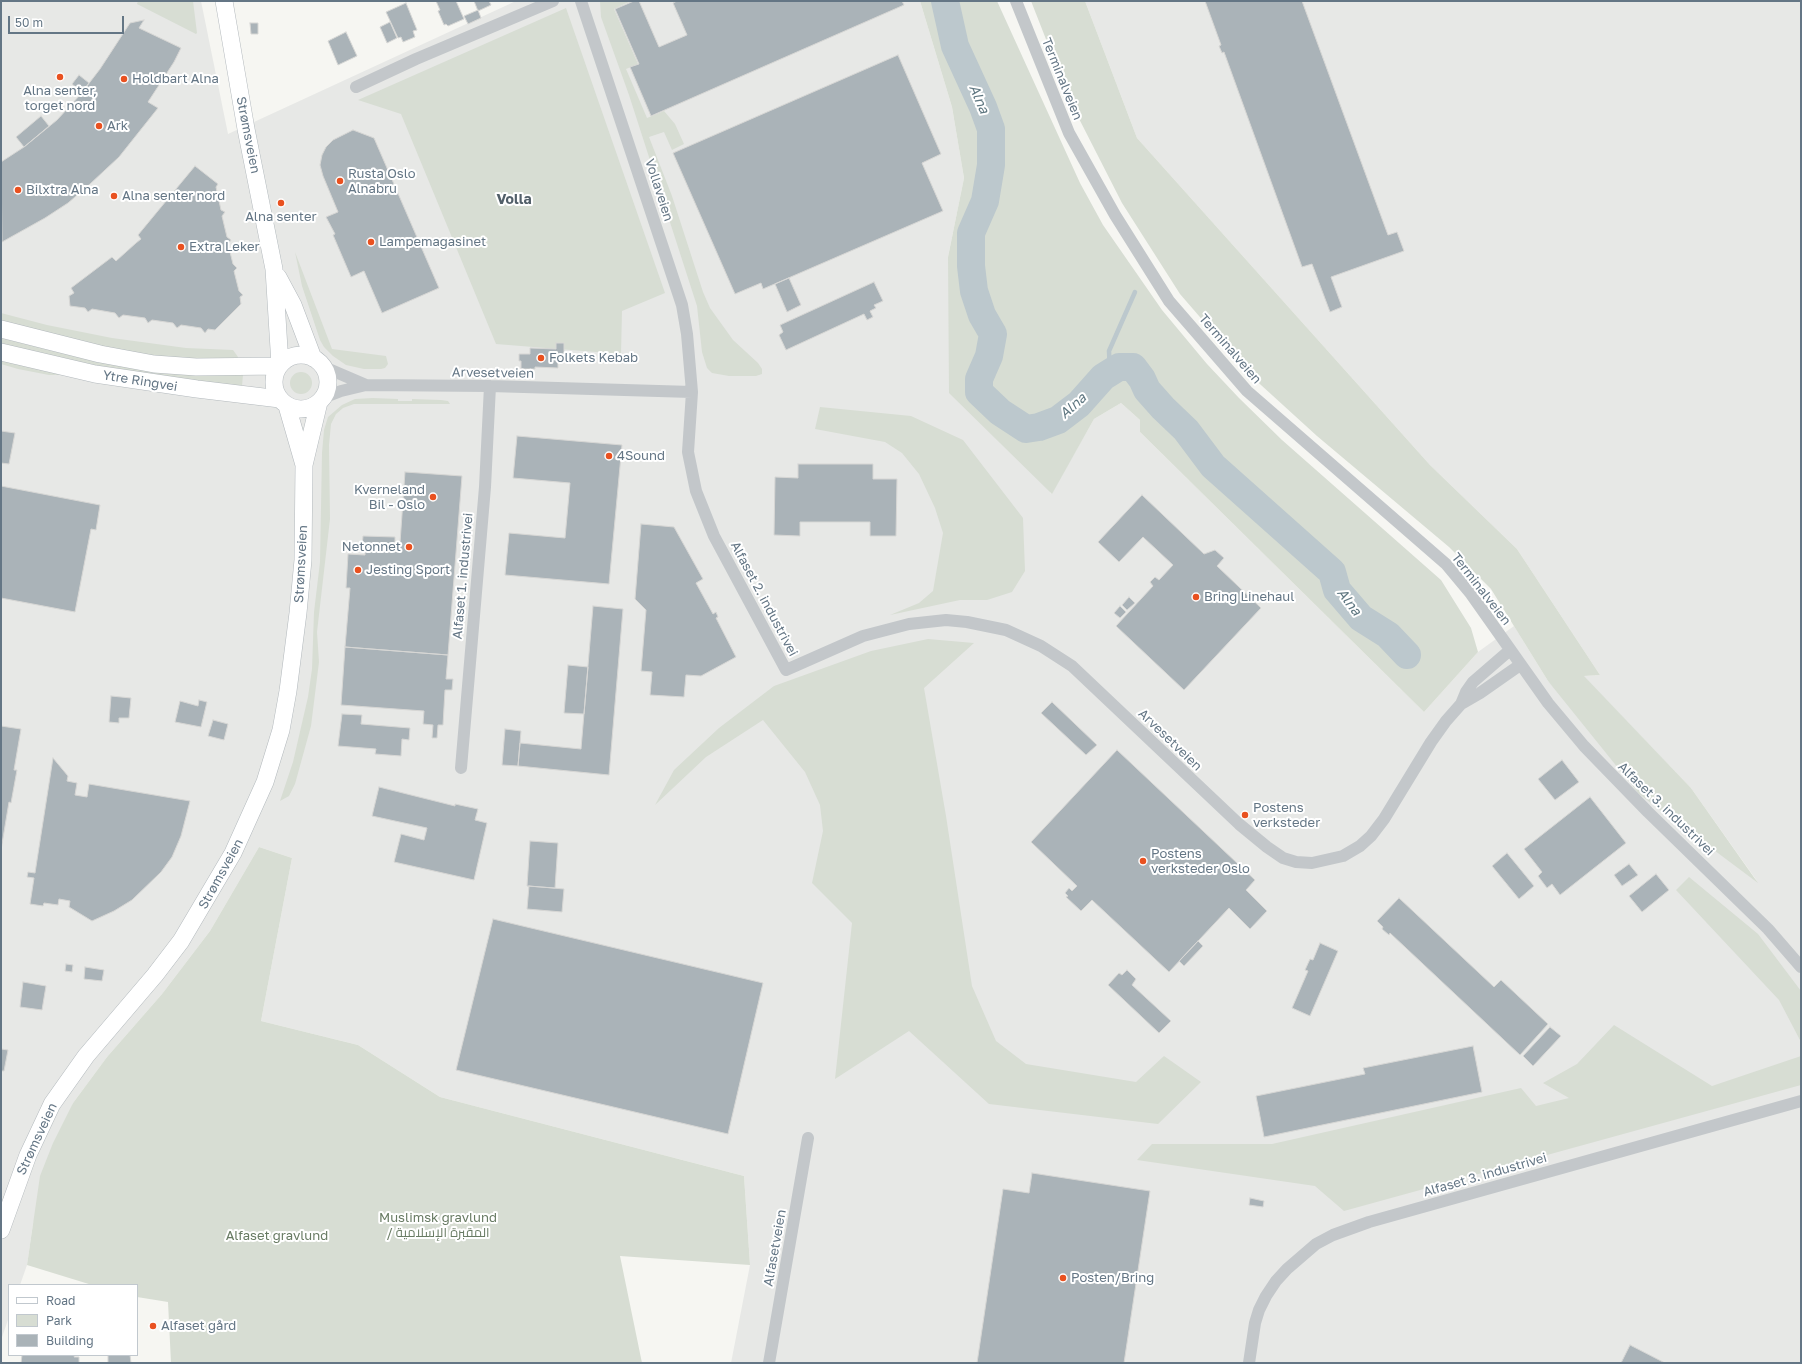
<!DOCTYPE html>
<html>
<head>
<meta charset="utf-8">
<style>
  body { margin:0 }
  #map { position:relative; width:1802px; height:1364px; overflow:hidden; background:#f6f6f2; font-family:"Golos Text",sans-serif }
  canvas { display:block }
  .frame { position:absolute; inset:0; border:2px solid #647685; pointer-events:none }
  .legend { position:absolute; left:8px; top:1284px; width:130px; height:72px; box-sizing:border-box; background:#fff; border:1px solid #c1c8ce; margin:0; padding:5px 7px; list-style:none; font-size:12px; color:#647685 }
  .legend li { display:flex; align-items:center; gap:8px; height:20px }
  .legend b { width:20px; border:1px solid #c1c8ce }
  .scale { position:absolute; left:8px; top:16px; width:116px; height:18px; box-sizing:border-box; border:2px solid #647685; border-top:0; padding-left:5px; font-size:12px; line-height:14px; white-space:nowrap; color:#647685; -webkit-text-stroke:3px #fff; paint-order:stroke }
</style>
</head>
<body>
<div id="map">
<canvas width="1802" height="1364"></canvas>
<div class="frame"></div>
<ul class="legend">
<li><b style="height:5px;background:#fff"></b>Road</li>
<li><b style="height:11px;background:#d7ddd3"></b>Park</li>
<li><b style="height:11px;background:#aab3b8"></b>Building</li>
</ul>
<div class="scale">50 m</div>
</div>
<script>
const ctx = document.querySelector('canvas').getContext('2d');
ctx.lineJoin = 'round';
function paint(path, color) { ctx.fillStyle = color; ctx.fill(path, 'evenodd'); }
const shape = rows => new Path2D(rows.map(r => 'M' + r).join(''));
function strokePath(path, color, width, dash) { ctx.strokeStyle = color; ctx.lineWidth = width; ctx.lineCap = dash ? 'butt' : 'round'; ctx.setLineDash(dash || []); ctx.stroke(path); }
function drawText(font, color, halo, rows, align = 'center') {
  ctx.font = font + ' "Golos Text",Cairo,sans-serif'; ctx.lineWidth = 4; ctx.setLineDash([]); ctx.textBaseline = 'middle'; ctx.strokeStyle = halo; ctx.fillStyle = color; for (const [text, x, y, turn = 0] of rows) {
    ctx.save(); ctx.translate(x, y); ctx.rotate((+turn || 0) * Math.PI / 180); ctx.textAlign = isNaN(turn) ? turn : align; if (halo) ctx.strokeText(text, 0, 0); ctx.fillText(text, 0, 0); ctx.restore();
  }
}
const built = shape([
  [1,1,201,1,228,134,516,1,920,1,952,107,964,178,948,257,1051,494,1094,419,1121,403,1140,420,1140,432,1424,712,1478,652,1514,626,1548,681,1757,881,1691,788,1583,676,1600,675,1517,549,1430,465,1137,138,1085,1,1801,1,1801,1363,731,1363,750,1265,744,1176,440,1097,358,1045,261,1021,292,858,259,847,210,931,162,994,107,1057,73,1103,33,1224,27,1265,20,1285,9,1285,9,1317,1,1340]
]);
const green = shape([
  [138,1,193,1,197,33,196,34,137,4],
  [600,1,631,1,614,9,638,64,626,69,647,118,664,111,675,124,684,144,672,150,664,132,649,137,672,196,703,292,710,308,733,340,758,363,762,369,762,374,756,376,729,376,712,373,707,368,702,352,697,306,629,95,601,17],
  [920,1,997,1,1080,183,1103,225,1162,310,1207,364,1239,398,1282,440,1441,580,1471,628,1478,652,1424,712,1140,432,1140,420,1121,403,1094,419,1052,494,949,393,948,257,964,178,952,107],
  [1031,1,1085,1,1137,138,1430,465,1517,549,1600,675,1584,676,1691,788,1758,883,1639,794,1548,681,1491,589,1449,547,1317,436,1250,375,1180,294,1122,203,1071,103],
  [566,8,665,293,622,311,621,354,496,344,401,114,358,100],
  [295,252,332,349,386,356,388,364,385,368,381,369,364,369,346,365,333,356,324,347,320,340,302,286],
  [1,313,47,325,112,338,186,348,233,350,238,357,237,360,192,361,136,354,1,323],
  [1,338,81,358,195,374,243,375,242,386,212,384,92,366,1,344],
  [1,359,70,375,49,375,18,369,1,364],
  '290 383a11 11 0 1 1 22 0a11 11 0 1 1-22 0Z',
  [373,398,398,399,398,401,412,401,412,399,441,400,448,401,450,404,354,404,343,408,336,414,331,424,329,445,330,519,317,632,319,662,311,726,295,784,289,796,280,801,293,762,308,697,312,669,314,612,320,562,322,453,324,430,328,417,342,405,355,399],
  [820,407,911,416,963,440,1023,518,1025,571,1012,592,987,600,960,600,890,615,919,603,933,591,943,533,935,508,919,474,902,453,885,442,815,429],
  [928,639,974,643,924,688,946,816,972,986,996,1041,1026,1064,1136,1082,1164,1056,1201,1082,1158,1124,989,1104,909,1031,835,1079,852,923,812,883,823,831,820,805,805,772,763,720,706,757,655,805,674,770,719,728,774,686,871,651],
  [259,847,292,858,261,1021,358,1045,440,1097,744,1176,750,1265,620,1256,642,1363,171,1363,168,1302,137,1297,137,1285,92,1285,27,1265,40,1176,53,1143,73,1103,107,1057,162,994,210,931],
  [1689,877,1758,934,1801,991,1801,1042,1779,1000,1676,890],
  [1614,1025,1712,1086,1801,1056,1801,1085,1344,1211,1315,1186,1137,1160,1152,1144,1272,1144,1521,1088,1536,1106,1569,1098,1543,1083,1577,1064]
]);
const stream = shape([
  [1110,373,1109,351,1135,292]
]);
const river = shape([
  [945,1,955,46,983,107,991,129,991,165,985,201,971,233,971,266,974,291,982,315,993,334,989,356,979,379,979,392,1000,412,1026,429,1039,427,1058,420,1079,404,1103,377,1119,367,1133,367,1142,379,1147,390,1163,408,1186,430,1213,466,1332,572,1337,590,1361,618,1388,635,1407,655]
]);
const building = shape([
  [436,1,456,1,464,19,448,26,446,24,444,25,438,11,440,10,436,1],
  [474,1,489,1,491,5,478,11,474,1],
  [634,1,639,1,659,47,687,35,673,3,677,1,902,1,904,5,651,116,630,67,639,64,615,9,634,1],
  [1205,1,1302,1,1388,235,1397,232,1404,251,1331,277,1342,307,1330,312,1312,264,1302,267,1224,52,1222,53,1219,46,1221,45,1205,1],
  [406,3,417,30,413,31,415,37,403,42,401,37,398,38,386,12,406,3],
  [478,10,481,18,468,24,464,16,478,10],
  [144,20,139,28,181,48,174,62,148,102,158,108,119,157,90,184,68,203,45,218,2,242,1,162,24,147,57,120,80,95,100,69,130,23,144,20],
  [390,22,397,38,387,43,380,27,390,22],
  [250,23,258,23,258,34,251,34,250,23],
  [346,32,357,56,338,65,328,41,346,32],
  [898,55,941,154,922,163,943,211,763,289,761,283,735,294,673,153,898,55],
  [79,75,89,83,82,92,72,84,79,75],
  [41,116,49,126,24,147,16,137,41,116],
  [353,130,374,138,439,288,382,313,364,271,351,277,333,235,335,234,326,217,338,212,323,176,320,165,322,155,326,147,333,140,353,130],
  [195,166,218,184,216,187,221,210,225,212,222,216,227,237,231,240,228,244,233,264,237,268,234,271,239,291,243,295,240,297,241,304,215,330,208,329,205,333,201,328,181,325,177,328,173,323,152,320,148,323,145,318,123,315,119,318,115,313,92,309,88,312,85,308,70,306,69,296,74,293,71,288,112,257,116,261,136,243,141,239,138,235,195,166],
  [789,278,801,305,787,312,775,284,789,278],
  [874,282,883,301,874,305,876,308,870,311,873,317,867,320,864,314,786,350,779,335,783,332,780,325,874,282],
  [556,343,564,343,564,362,558,361,558,368,535,367,535,369,521,369,521,361,519,361,519,354,530,354,530,348,556,349,556,343],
  [1,431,15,433,9,464,1,463,1,431],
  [517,436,622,445,609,584,505,575,509,533,565,538,570,483,513,478,517,436],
  [798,464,873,464,873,479,897,479,896,536,870,536,870,522,800,522,800,536,774,535,775,477,798,478,798,464],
  [405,472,462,476,448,655,345,647,350,588,346,588,348,554,365,555,365,546,362,546,363,536,395,537,395,543,400,543,405,472],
  [1,486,100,505,96,530,91,529,75,612,1,598,1,486],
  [1142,495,1204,554,1215,550,1224,558,1217,566,1261,608,1184,690,1116,626,1153,586,1150,582,1155,577,1159,580,1173,565,1143,537,1119,562,1098,542,1142,495],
  [641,524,674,527,703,579,696,583,713,614,716,612,718,617,716,618,736,657,701,676,686,675,684,697,650,695,652,672,641,671,646,610,635,599,641,524],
  [1129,597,1135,603,1127,610,1122,605,1129,597],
  [593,606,623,609,609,775,518,766,520,743,581,749,593,606],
  [1120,606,1126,612,1120,618,1114,613,1120,606],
  [345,647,448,655,446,679,453,679,452,690,445,690,443,725,438,725,437,738,432,738,433,725,423,724,424,711,341,705,345,647],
  [568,665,588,667,584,714,564,713,568,665],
  [111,696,131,698,129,718,119,718,119,723,109,722,111,696],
  [199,700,207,702,201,727,175,722,180,701,198,706,199,700],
  [1052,702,1097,745,1086,755,1041,713,1052,702],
  [342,714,362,715,361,724,410,728,409,740,402,739,401,756,375,754,376,749,338,746,342,714],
  [213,720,228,724,224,740,208,736,213,720],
  [1,726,21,729,14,770,17,770,11,803,9,802,1,850,1,726],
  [505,729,521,731,518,766,502,765,505,729],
  [1117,750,1255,880,1246,890,1267,911,1250,929,1229,908,1169,972,1092,900,1081,911,1066,897,1068,896,1065,893,1069,888,1072,891,1077,886,1031,842,1117,750],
  [53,758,68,776,67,781,77,783,75,795,87,797,89,784,190,801,181,836,172,857,161,872,132,900,114,911,92,921,69,907,70,901,59,899,58,905,44,903,43,906,30,904,34,878,27,877,28,872,35,873,53,758],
  [1562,760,1579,782,1555,800,1538,779,1562,760],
  [379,787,455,806,455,804,478,809,475,820,487,823,474,880,394,862,401,834,424,840,427,828,372,816,379,787],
  [1590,797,1626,843,1560,895,1552,884,1547,888,1538,876,1542,872,1524,849,1590,797],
  [530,841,558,843,555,888,527,886,530,841],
  [1507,853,1534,886,1519,899,1492,866,1507,853],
  [1629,864,1638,875,1622,886,1614,875,1629,864],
  [1656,874,1669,890,1642,912,1629,896,1656,874],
  [529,886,564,889,562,912,527,909,529,886],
  [1399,898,1494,987,1501,980,1548,1024,1520,1055,1390,933,1389,935,1382,929,1383,927,1377,921,1399,898],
  [493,919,763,983,728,1134,456,1070,493,919],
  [1198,941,1203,946,1184,966,1179,961,1198,941],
  [1320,943,1338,951,1310,1016,1292,1008,1308,971,1305,970,1310,959,1313,960,1320,943],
  [66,964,73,965,72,972,65,971,66,964],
  [85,967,104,970,102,981,84,979,85,967],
  [1127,970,1136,979,1132,985,1171,1021,1159,1033,1108,985,1119,973,1122,975,1127,970],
  [23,982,46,986,42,1010,20,1007,23,982],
  [1550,1027,1561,1036,1533,1066,1523,1056,1550,1027],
  [1473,1046,1482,1092,1264,1137,1256,1096,1365,1074,1363,1068,1473,1046],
  [1,1049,8,1050,4,1071,1,1071,1,1049],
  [1032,1173,1150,1191,1124,1363,977,1363,1003,1189,1029,1193,1032,1173],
  [1250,1198,1264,1201,1263,1207,1249,1205,1250,1198],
  [1630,1345,1665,1363,1621,1363,1630,1345],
  [22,1355,75,1355,74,1357,79,1357,79,1363,21,1363,22,1355],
  [108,1355,130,1355,131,1363,108,1363,108,1355]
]);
const minor = shape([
  [581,1,682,305,687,334,692,392,688,452,696,491,714,536,786,670,863,636,909,624,946,620,967,622,1006,630,1041,646,1072,666,1239,824,1267,847,1283,858,1296,862,1312,863,1343,856,1360,846,1371,836,1384,819,1431,742,1446,721,1461,704,1480,693,1520,665],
  [1016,1,1069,133,1115,215,1169,301,1247,391,1446,564,1471,594,1548,703,1584,746,1648,812,1768,929,1801,967],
  [356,87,416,59,553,1],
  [324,367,366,385],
  [323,398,341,391,366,385,490,386,692,392],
  [1461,704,1466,692,1473,682,1510,650],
  [461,768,485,487,490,386],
  [769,1363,808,1138],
  [1249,1363,1255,1323,1259,1310,1266,1296,1276,1281,1287,1269,1316,1244,1333,1235,1369,1222,1801,1101]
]);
const secondary = shape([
  [224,1,246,129,274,269,280,365],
  [278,277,293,305,313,358],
  [1,329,100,354,154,364,196,367,279,366],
  [1,352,95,374,197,389,280,399],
  '274 382a27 27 0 1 1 54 0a27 27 0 1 1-54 0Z',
  [287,406,304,465],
  [1,1230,28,1155,52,1104,86,1056,155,975,181,941,233,853,265,782,281,730,288,691,298,613,303,560,304,465,319,402]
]);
const markers = [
  [60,77,4,"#e95120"],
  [124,79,4,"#e95120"],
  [99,126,4,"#e95120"],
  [340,181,4,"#e95120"],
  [18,190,4,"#e95120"],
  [114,196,4,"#e95120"],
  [281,203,4,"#e95120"],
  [371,242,4,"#e95120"],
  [181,247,4,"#e95120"],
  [541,358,4,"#e95120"],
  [609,456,4,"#e95120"],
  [433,497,4,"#e95120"],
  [409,547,4,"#e95120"],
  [358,570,4,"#e95120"],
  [1196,597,4,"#e95120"],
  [1245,815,4,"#e95120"],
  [1143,861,4,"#e95120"],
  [1063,1278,4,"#e95120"],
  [153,1326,4,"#e95120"]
];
const poiNames = [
  ["Holdbart Alna",132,79],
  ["Alna senter,",60,91,"center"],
  ["torget nord",60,106,"center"],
  ["Ark",107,126],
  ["Rusta Oslo",348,174],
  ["Alnabru",348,189],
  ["Bilxtra Alna",26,190],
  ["Alna senter nord",122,196],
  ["Alna senter",281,217,"center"],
  ["Lampemagasinet",379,242],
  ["Extra Leker",189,247],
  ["Folkets Kebab",549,358],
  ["4Sound",617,456],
  ["Kverneland",425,490,"right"],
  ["Bil - Oslo",425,505,"right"],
  ["Netonnet",401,547,"right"],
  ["Jesting Sport",366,570],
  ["Bring Linehaul",1204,597],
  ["Postens",1253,808],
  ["verksteder",1253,823],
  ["Postens",1151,854],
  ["verksteder Oslo",1151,869],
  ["Posten/Bring",1071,1278],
  ["Alfaset gård",161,1326]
];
const streetNames = [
  ["Terminalveien",1062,79,68],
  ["Strømsveien",248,135,79],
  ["Vollaveien",659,190,72],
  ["Terminalveien",1230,349,49],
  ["Arvesetveien",493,373,1],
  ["Ytre Ringvei",140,381,9],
  ["Strømsveien",301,564,-87],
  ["Alfaset 1. industrivei",463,576,-85],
  ["Terminalveien",1481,589,52],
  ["Alfaset 2. industrivei",764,599,62],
  ["Arvesetveien",1170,740,44],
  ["Alfaset 3. industrivei",1666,809,44],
  ["Strømsveien",221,874,-61],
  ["Strømsveien",37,1139,-65],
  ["Alfaset 3. industrivei",1485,1175,-16],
  ["Alfasetveien",775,1248,-80]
];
const parkNames = [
  ["Muslimsk gravlund",438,1218],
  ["/ المقبرة الإسلامية",438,1233],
  ["Alfaset gravlund",277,1236]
];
const waterNames = [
  ["Alna",979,99,67],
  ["Alna",1073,406,-42],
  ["Alna",1349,602,53]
];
const neighbourhoodNames = [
  ["Volla",514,200]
];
paint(built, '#e7e8e6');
paint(green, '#d7ddd3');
strokePath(stream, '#bcc8cd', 4.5);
strokePath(river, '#bcc8cd', 28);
paint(building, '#aab3b8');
strokePath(building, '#d7d7d5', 1);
strokePath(secondary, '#b3b9bd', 18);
strokePath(minor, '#c3c7ca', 12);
strokePath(secondary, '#fff', 17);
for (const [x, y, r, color] of markers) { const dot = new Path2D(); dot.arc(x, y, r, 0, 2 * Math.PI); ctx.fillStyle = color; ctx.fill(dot); strokePath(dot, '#fff', 1.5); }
drawText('13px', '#647685', '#fff', poiNames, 'left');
drawText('13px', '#647685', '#fff', streetNames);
drawText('13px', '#687b63', '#fff', parkNames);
drawText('italic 14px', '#5f7781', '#fff', waterNames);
drawText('bold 14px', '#525f69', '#fff', neighbourhoodNames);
</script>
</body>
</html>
